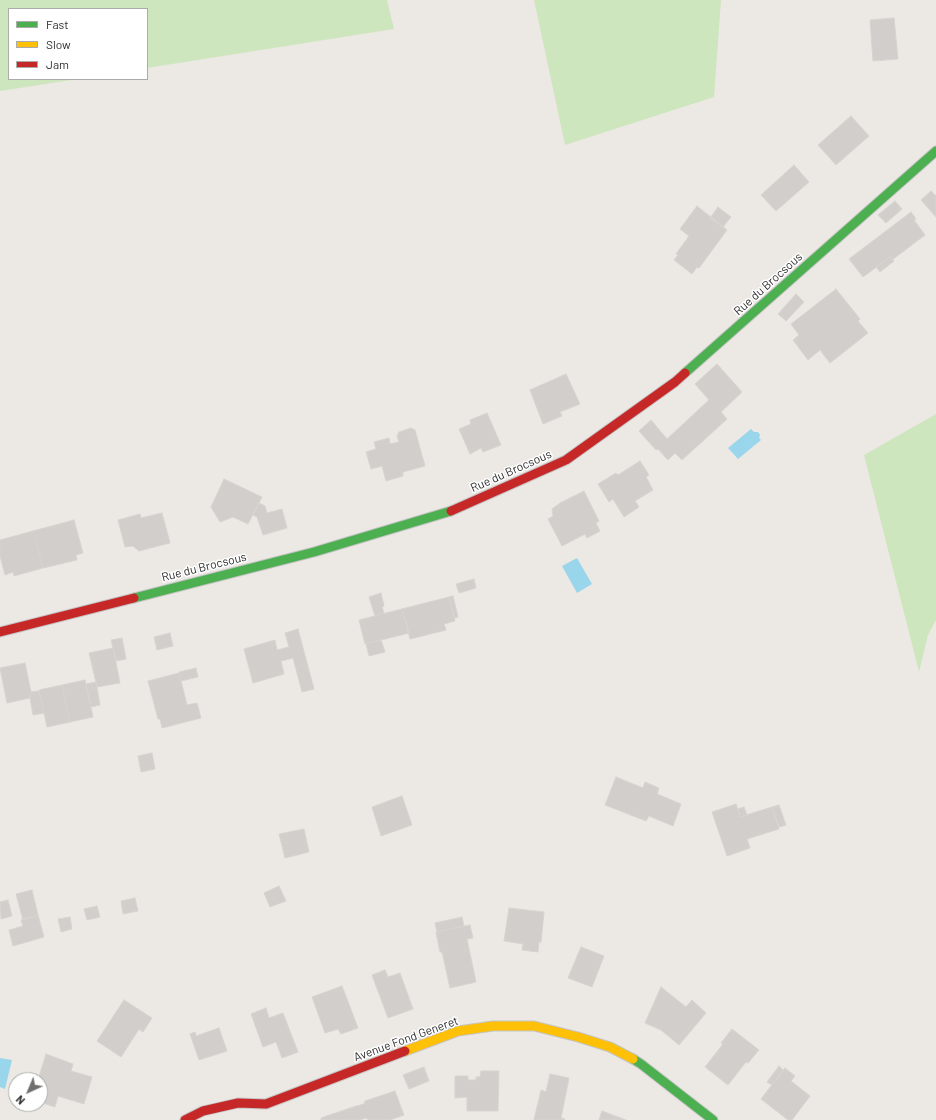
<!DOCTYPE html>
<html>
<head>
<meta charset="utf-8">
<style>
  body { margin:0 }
  #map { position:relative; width:936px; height:1120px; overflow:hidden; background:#ece8e4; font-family:Barlow,sans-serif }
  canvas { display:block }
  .legend { position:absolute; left:8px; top:8px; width:140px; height:72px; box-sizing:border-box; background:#fff; border:1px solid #ababab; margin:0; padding:5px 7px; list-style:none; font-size:12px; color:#2e2e2e }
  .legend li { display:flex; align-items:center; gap:8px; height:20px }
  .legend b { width:20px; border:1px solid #ababab }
  .north { position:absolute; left:8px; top:1072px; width:40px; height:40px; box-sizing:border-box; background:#fff; border:1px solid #ababab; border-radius:50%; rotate:224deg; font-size:11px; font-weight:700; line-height:16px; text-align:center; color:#2e2e2e }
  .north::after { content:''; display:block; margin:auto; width:14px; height:18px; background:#706f6e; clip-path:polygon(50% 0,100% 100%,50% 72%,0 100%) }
</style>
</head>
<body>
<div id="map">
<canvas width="936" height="1120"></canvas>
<ul class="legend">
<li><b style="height:5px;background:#4caf50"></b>Fast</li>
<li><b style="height:5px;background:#ffc107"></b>Slow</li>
<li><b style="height:5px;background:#c62828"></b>Jam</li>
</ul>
<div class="north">N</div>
</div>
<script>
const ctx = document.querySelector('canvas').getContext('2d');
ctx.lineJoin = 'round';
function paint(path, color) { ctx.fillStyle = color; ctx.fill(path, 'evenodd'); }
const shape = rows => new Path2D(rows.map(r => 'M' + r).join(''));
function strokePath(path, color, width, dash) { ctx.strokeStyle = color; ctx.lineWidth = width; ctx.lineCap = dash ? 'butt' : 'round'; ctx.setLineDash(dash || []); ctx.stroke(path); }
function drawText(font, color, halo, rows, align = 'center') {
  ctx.font = font + ' Barlow,sans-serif'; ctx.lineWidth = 3; ctx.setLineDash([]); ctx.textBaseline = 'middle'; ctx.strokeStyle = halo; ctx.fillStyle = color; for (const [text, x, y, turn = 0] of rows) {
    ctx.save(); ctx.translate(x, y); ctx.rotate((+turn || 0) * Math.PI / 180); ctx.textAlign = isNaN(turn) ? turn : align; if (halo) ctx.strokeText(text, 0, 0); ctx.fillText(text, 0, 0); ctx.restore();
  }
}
const green = shape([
  [0,0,387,0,394,29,147,68,147,9,9,9,9,79,78,79,0,91],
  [534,0,721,0,714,97,565,145],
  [936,414,936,620,928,635,919,672,864,455]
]);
const water = shape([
  [751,429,754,432,758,432,760,435,759,438,761,440,738,459,728,448],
  [577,558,592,584,577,593,562,566],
  [0,1058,12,1060,5,1089,0,1087]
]);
const building = shape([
  [894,18,898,59,873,61,870,20,894,18],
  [851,116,869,136,836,165,818,145,851,116],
  [794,165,809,182,776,211,761,195,794,165],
  [931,191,936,196,936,217,921,200,931,191],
  [895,201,902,209,886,223,878,215,895,201],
  [697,206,727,230,699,268,697,267,692,274,674,260,678,255,676,254,689,236,680,229,697,206],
  [718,207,731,217,723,227,710,218,718,207],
  [911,212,916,219,914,220,925,235,892,260,890,257,863,277,849,259,911,212],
  [890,257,894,261,880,272,876,267,890,257],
  [836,289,860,319,858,321,868,333,830,363,820,350,808,360,793,340,799,335,791,324,836,289],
  [796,294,804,302,786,321,778,314,796,294],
  [717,364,742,392,721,412,727,419,682,460,675,453,668,460,658,449,656,450,639,431,651,420,667,439,709,400,695,384,717,364],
  [566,374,580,404,560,412,562,416,543,424,530,390,566,374],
  [487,413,501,445,483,452,481,448,470,454,459,429,471,424,470,420,487,413],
  [411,428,415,430,425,466,403,472,403,476,386,481,382,466,371,469,366,452,376,449,374,442,389,438,390,444,399,442,397,436,399,432,411,428],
  [640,461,649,475,646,477,653,490,635,501,639,507,624,517,613,499,609,502,598,484,616,473,618,475,640,461],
  [224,479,262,497,248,524,233,517,220,522,211,507,224,479],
  [584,491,599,521,596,523,600,531,587,538,585,534,562,546,548,519,553,516,552,509,560,503,584,491],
  [259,503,265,506,267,513,282,509,287,528,263,535,257,517,253,515,259,503],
  [162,513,170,543,139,551,133,546,125,547,118,520,140,514,141,518,162,513],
  [74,520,83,553,76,555,77,560,43,568,33,531,74,520],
  [33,531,43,568,14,576,13,572,5,575,0,556,0,540,33,531],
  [474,579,476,588,459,593,456,584,474,579],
  [381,593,384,606,382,607,384,613,375,616,369,597,381,593],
  [453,596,458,617,454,618,449,597,453,596],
  [449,597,455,621,444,624,446,630,410,639,402,609,449,597],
  [402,609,409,633,365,644,359,620,402,609],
  [298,629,314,689,302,692,293,658,281,661,284,674,253,683,244,649,275,640,277,650,289,647,285,633,298,629],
  [170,633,173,646,157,650,154,637,170,633],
  [122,638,126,659,116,661,111,640,122,638],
  [381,640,385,652,369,656,366,644,381,640],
  [113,648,120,683,97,687,89,653,113,648],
  [25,663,31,692,30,698,7,703,0,668,25,663],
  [196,668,198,677,181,681,179,672,196,668],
  [179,673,187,705,197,703,201,718,162,728,160,719,158,719,148,681,179,673],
  [85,680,93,717,70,722,62,685,85,680],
  [96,682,100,705,91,707,86,684,96,682],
  [62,685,70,722,47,727,39,690,62,685],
  [39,691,44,713,33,715,30,698,31,692,39,691],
  [152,753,155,769,141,772,138,756,152,753],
  [616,777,643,788,645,782,659,788,657,794,681,804,673,826,649,816,646,821,605,805,616,777],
  [402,796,412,825,381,836,372,807,402,796],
  [736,804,740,817,772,807,779,829,747,839,750,848,727,856,712,812,736,804],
  [779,805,786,825,779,827,772,807,779,805],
  [744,807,747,815,740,817,738,809,744,807],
  [304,829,309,852,285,858,279,834,304,829],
  [279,886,286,901,270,907,264,893,279,886],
  [32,890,38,915,23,920,16,894,32,890],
  [135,898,138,911,123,914,121,901,135,898],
  [8,900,12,916,1,919,0,902,8,900],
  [97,906,100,917,87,920,84,909,97,906],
  [509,908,544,912,541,942,539,942,538,952,522,950,523,944,504,941,509,908],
  [38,915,44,937,13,946,9,930,23,926,21,920,38,915],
  [70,917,72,929,61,932,58,919,70,917],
  [462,917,464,926,437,932,435,923,462,917],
  [470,925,473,938,467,939,476,982,450,988,442,952,440,952,436,932,470,925],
  [581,947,604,956,592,987,568,978,581,947],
  [385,970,388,977,400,973,413,1009,388,1018,372,975,385,970],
  [342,986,358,1028,341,1034,338,1029,325,1033,312,997,342,986],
  [661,987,686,1007,692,1000,706,1013,679,1045,661,1030,645,1023,661,987],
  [124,1000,152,1018,143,1032,139,1029,121,1057,97,1041,124,1000],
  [266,1008,269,1018,283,1013,298,1052,282,1058,276,1042,263,1047,251,1014,266,1008],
  [219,1028,227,1051,199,1060,190,1034,195,1032,196,1036,219,1028],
  [732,1029,759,1050,748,1063,746,1062,728,1085,705,1067,723,1044,721,1043,732,1029],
  [46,1054,73,1064,71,1071,92,1077,84,1104,58,1096,55,1107,40,1102,40,1080,38,1080,46,1054],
  [779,1066,783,1070,772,1085,767,1082,779,1066],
  [424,1067,429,1081,409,1089,403,1075,424,1067],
  [785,1068,795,1076,791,1081,810,1096,792,1120,788,1120,761,1099,785,1068],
  [481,1071,499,1071,498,1111,467,1111,467,1097,455,1098,455,1076,468,1076,468,1080,476,1080,476,1077,480,1077,481,1071],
  [550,1074,569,1078,561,1118,565,1119,564,1120,534,1120,541,1090,546,1092,550,1074],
  [395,1091,404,1115,390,1120,368,1120,367,1118,362,1119,362,1120,321,1120,321,1118,356,1106,357,1106,364,1104,365,1101,395,1091],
  [602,1111,626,1120,599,1120,602,1111]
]);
const fast = shape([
  [685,373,936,151],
  [134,598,314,552,451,511],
  [633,1059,641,1064,713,1120]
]);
const slow = shape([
  [405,1051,458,1031,493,1026,534,1026,578,1037,610,1047,633,1059]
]);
const jam = shape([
  [451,511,566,460,675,382,685,373],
  [0,632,134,598],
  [185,1120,203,1111,238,1103,266,1104,405,1051]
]);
const streetNames = [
  ["Rue du Brocsous",768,284,-42],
  ["Rue du Brocsous",511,471,-24],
  ["Rue du Brocsous",204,567,-14],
  ["Avenue Fond Generet",406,1039,-20]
];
paint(green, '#cee6be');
paint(water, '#99d6ec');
paint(building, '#d1cecb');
strokePath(building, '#d7d4d0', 1);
strokePath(fast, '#c5c4c5', 11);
strokePath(slow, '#c5c4c5', 11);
strokePath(jam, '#c5c4c5', 11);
strokePath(fast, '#4caf50', 9);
strokePath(slow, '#ffc107', 9);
strokePath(jam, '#c62828', 9);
drawText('12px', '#2e2e2e', '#fff', streetNames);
</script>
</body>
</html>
